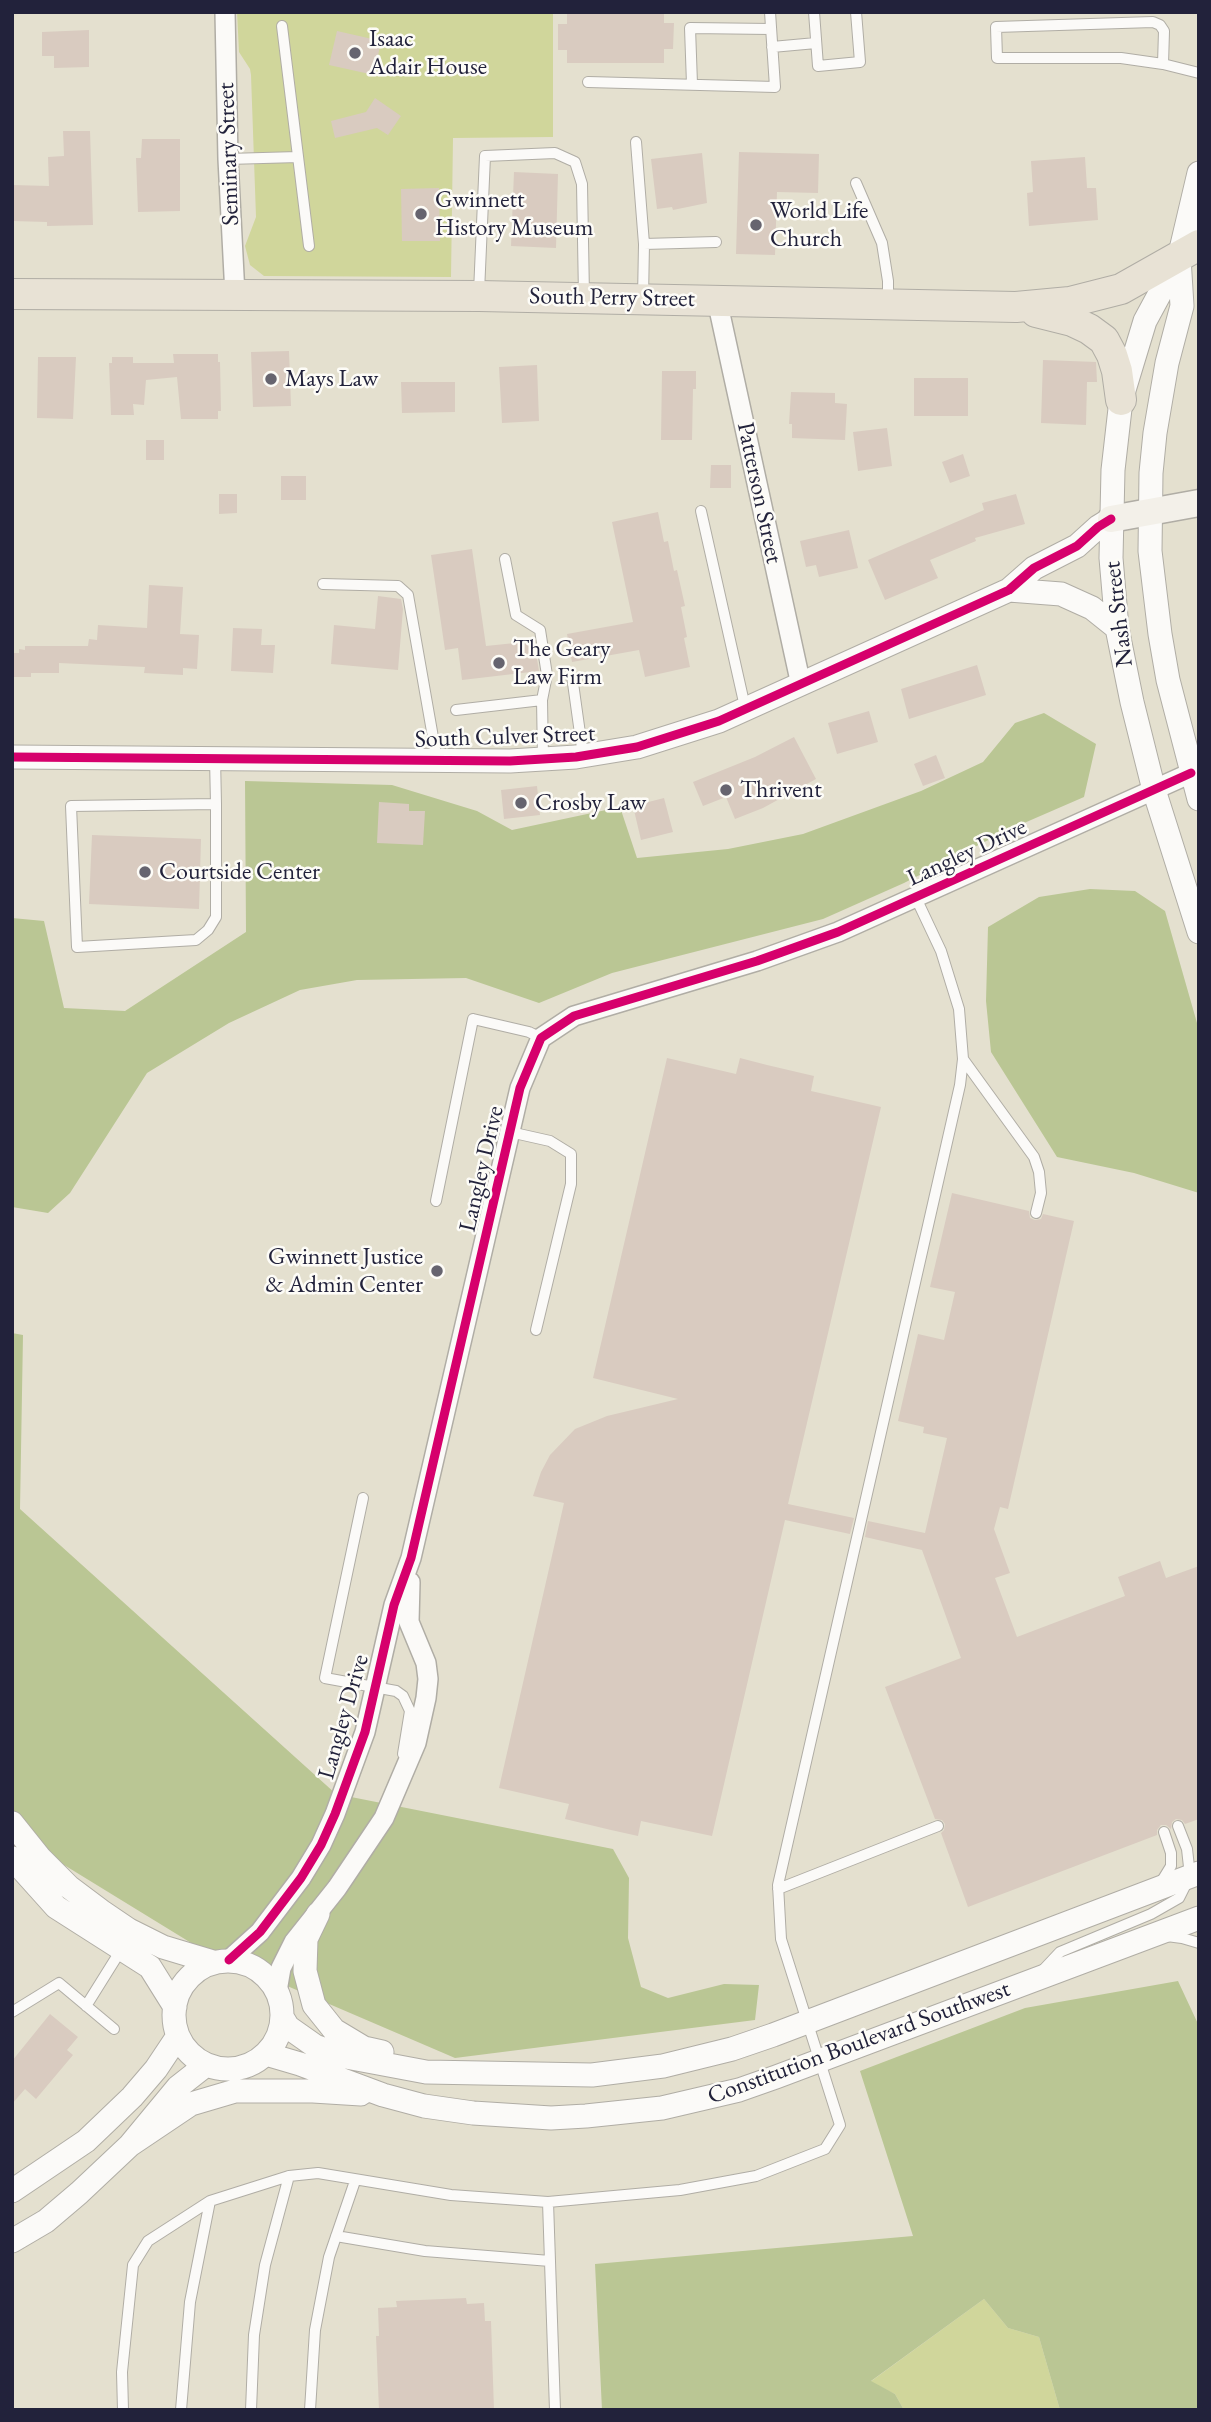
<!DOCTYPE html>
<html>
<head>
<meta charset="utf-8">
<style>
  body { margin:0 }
  #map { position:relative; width:1211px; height:2422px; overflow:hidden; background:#e4e0cf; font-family:"EB Garamond",serif }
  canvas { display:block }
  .frame { position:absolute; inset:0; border:14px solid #22223b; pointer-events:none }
</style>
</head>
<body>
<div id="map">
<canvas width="1211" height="2422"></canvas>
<div class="frame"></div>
</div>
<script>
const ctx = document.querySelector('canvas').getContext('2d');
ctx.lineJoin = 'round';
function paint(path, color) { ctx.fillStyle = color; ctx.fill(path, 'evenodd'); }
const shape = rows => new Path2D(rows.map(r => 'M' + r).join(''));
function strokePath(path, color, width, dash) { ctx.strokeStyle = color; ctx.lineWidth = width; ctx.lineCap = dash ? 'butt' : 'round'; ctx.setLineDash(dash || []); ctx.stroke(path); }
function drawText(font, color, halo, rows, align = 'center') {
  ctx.font = font + ' "EB Garamond",serif'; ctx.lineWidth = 5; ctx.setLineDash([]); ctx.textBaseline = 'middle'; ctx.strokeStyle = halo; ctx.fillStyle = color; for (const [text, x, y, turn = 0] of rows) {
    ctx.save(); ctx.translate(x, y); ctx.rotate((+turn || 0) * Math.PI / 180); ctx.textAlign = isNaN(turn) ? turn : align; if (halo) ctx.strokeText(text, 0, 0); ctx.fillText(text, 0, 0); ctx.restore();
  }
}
const green = shape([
  [237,12,553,12,553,137,453,138,451,277,264,276,250,265,245,246,256,217,251,75,250,69,239,52],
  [984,2299,1008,2328,1039,2337,1060,2410,904,2410,895,2394,870,2382]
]);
const forest = shape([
  [1044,713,1096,744,1084,797,1008,830,904,883,823,919,612,973,539,1003,466,978,357,980,300,990,229,1023,147,1073,70,1193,48,1213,12,1207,12,918,44,921,64,1008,125,1011,246,932,245,781,392,785,477,811,512,830,620,807,637,858,728,849,803,834,921,791,983,762,1015,723],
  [1090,889,1135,891,1165,911,1199,1030,1199,1193,1134,1173,1057,1157,991,1052,986,1001,988,927,1039,897],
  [12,1333,23,1335,20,1509,336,1794,613,1849,629,1878,628,1938,641,1987,668,1998,724,1984,759,1985,755,2020,455,2058,201,1949,12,1833],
  [1178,1981,1199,2026,1199,2410,1060,2410,1039,2337,1008,2328,984,2299,871,2381,895,2394,904,2410,602,2410,595,2264,913,2236,860,2071,1025,2008]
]);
const building = shape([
  [567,12,664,12,664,23,674,23,673,49,664,49,664,63,567,63,567,50,558,50,558,24,567,24],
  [89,30,89,67,54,68,54,56,42,56,42,32],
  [337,31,381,41,374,75,329,65],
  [375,98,401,116,388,135,377,128,335,138,331,121,366,112],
  [63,131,90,131,93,225,47,226,47,222,12,221,12,185,49,186,48,157,64,156],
  [142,139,180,139,180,211,138,212,136,158,141,158],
  [739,152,819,154,818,193,777,192,775,255,736,254],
  [702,153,707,203,673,210,672,207,657,209,651,159],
  [1085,157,1087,188,1096,188,1098,220,1029,226,1027,193,1033,192,1031,161],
  [514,172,558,174,556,248,511,246],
  [439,188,440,241,402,241,401,189],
  [289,351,291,406,253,407,251,352],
  [173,354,218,354,218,362,220,362,221,411,218,411,218,419,181,419,177,377,146,380,144,405,133,404,134,415,111,415,109,363,112,363,112,357,133,357,133,363,174,363],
  [38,357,76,357,73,419,37,418],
  [1043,360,1096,362,1097,382,1087,382,1086,425,1041,423],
  [537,365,539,421,502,423,499,367],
  [662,371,696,371,696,389,693,389,692,440,661,440],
  [914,378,968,378,968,416,914,416],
  [401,382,455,382,455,412,402,413],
  [791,392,835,393,835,403,847,404,845,440,792,438,792,424,789,424],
  [887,428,892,466,858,471,853,432],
  [146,440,164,440,164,460,146,460],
  [963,454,970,476,950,483,942,462],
  [711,465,731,465,731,488,710,488],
  [281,476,306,476,306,500,281,500],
  [219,494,237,494,237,513,219,514],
  [1016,494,1025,524,975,538,976,541,930,560,938,578,885,600,868,560,984,510,982,503],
  [658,512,664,542,668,541,674,571,677,570,685,606,681,607,687,637,684,638,690,667,645,677,639,650,572,662,567,634,633,622,612,522],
  [849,530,858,568,819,577,816,565,806,567,800,541],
  [472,549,486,646,534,641,539,671,462,680,458,648,445,650,431,555],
  [149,585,183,587,180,634,199,635,197,669,183,668,183,675,144,673,145,667,59,663,59,673,31,673,31,677,13,677,13,653,19,653,19,649,25,650,25,646,88,646,89,639,97,640,98,625,147,628],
  [378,596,401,599,403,609,398,670,331,664,334,625,375,629],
  [233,628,262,629,261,645,275,645,273,673,231,671],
  [977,665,986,695,909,719,901,689],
  [869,711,878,742,837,754,828,723],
  [794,737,816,779,763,808,735,819,726,797,703,806,693,782,755,757],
  [936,755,945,778,923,786,914,764],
  [537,786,540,815,504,819,501,790],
  [664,798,673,832,641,840,633,806],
  [379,802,409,804,409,811,425,811,423,845,377,843],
  [92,835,201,839,199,909,89,904],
  [667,1058,736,1074,740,1058,767,1065,814,1076,811,1091,881,1107,788,1504,854,1518,850,1534,785,1520,712,1836,641,1821,638,1836,611,1830,565,1819,569,1804,499,1788,564,1503,533,1496,541,1472,550,1455,575,1429,607,1416,678,1399,593,1378],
  [952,1193,1029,1211,1030,1218,1035,1220,1041,1219,1043,1214,1074,1221,1008,1509,1000,1507,994,1529,1010,1573,995,1578,1017,1637,1125,1596,1118,1577,1160,1561,1166,1578,1199,1566,1199,1819,1185,1824,1182,1820,1176,1819,1172,1822,1171,1829,1166,1825,1161,1825,1157,1830,1157,1835,968,1907,941,1833,944,1830,945,1824,942,1820,935,1819,885,1687,961,1658,922,1550,865,1537,868,1521,925,1533,947,1438,923,1433,924,1427,898,1421,918,1334,944,1340,955,1292,930,1287],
  [50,2014,78,2037,67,2050,73,2055,36,2099,25,2089,12,2104,12,2061],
  [466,2298,467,2304,484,2303,485,2321,491,2321,494,2410,379,2410,376,2336,379,2336,378,2308,397,2307,396,2301]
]);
const service = shape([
  [814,12,818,66,860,62,856,12],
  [282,26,309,246],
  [772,47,816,43],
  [1163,64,1164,31,1160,25,1153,22,996,27,997,58,1121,58,1163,64,1199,73],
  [588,82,775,87,770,12],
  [692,84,690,28,771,29],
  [636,142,644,244,643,298],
  [228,159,298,157],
  [856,183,882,243,888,281,888,300],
  [644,244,716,242],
  [479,292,485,156,555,153,575,162,582,184,584,296],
  [701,511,743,698,748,708],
  [505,559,516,615,540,630,547,675,542,700,543,759],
  [323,584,398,586,408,595,437,760],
  [572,676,583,755],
  [456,710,542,700],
  [215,758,216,804,216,917,208,930,196,940,77,947,71,806,216,804],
  [963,1059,1034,1157,1039,1172,1041,1193,1036,1213],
  [510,1132,550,1141,571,1154,571,1184,536,1330],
  [436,1201,473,1019,529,1032,541,1038],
  [363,1498,325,1678,396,1691,403,1696,410,1711,403,1754],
  [1160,1884,1171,1866,1171,1853,1164,1832],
  [778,1889,938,1826],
  [1167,1936,1182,1938,1199,1943],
  [1044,1969,1060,1952,1151,1914,1179,1898,1190,1876,1187,1849,1178,1826],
  [86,2006,121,1950],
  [12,2012,59,1983,114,2029],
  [336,2236,425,2251,550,2261],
  [123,2410,122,2372,133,2265,148,2241,210,2201],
  [181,2410,190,2302,210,2201,289,2176],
  [251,2410,254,2335,265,2265,289,2176,318,2173,451,2195,548,2202],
  [310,2410,315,2330,329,2257,355,2181],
  [555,2410,548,2202,680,2190,756,2176,825,2149,840,2125,781,1939,778,1885,960,1085,963,1059,959,1009,941,951,916,898]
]);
const minor = shape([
  [225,12,228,159,235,295],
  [717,300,801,685],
  [229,1960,260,1932,301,1878,321,1845,335,1814,365,1732,394,1605,411,1558,520,1088,541,1038,574,1016,757,961,838,932,1191,773],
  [277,1991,281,1968,294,1942,337,1888,384,1818,416,1743,426,1698,428,1679,426,1663,409,1622,410,1582]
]);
const tertiary = shape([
  [1199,173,1179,258,1182,306,1167,363,1155,433,1151,473,1150,551,1160,634,1168,680,1199,799],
  [1179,258,1145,321,1121,400,1113,470,1111,558,1117,628,1132,702,1154,790,1199,932],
  [1009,590,1061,594,1092,608,1117,628],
  [12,757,510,761,576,757,637,747,719,721,1009,590,1034,568,1077,546,1098,527,1111,519],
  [12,1823,40,1858,69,1887,101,1911,129,1930,163,1947,213,1962],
  [12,1858,56,1907,150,1967,175,2007],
  [318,1914,306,1939,305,1971,314,2005,334,2030,364,2048,382,2052],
  '174 2015a54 54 0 1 1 108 0a54 54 0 1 1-108 0Z',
  [282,2017,288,2027,315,2046,346,2057,426,2072,592,2075,663,2066,732,2049,773,2035,1199,1873],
  [266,2054,300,2064,383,2095,424,2106,473,2113,551,2118,586,2116,662,2108,739,2090,776,2077,1199,1918],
  [130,2145,191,2104,235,2091,313,2091,361,2094],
  [12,2191,86,2141,132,2097,156,2069,178,2036],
  [12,2241,46,2221,79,2193,130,2145,178,2087,206,2065]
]);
const secondary = shape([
  [1111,519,1199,503]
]);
const primary = shape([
  [12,294,479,296,1016,307,1070,302,1121,289,1199,245],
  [1036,312,1072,321,1089,329,1104,340,1112,355,1117,371,1121,400]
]);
const cycleway = shape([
  [12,757,510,761,576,757,637,747,719,721,1009,590,1034,568,1077,546,1098,527,1111,519],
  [229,1960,260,1932,301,1878,321,1845,335,1814,365,1732,394,1605,411,1558,520,1088,541,1038,574,1016,757,961,838,932,1191,773]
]);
const markers = [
  [355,53,7,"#66646f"],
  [421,214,7,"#66646f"],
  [756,225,7,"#66646f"],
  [271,379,7,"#66646f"],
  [499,663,7,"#66646f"],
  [726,790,7,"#66646f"],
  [521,803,7,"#66646f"],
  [145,872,7,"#66646f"],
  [437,1271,7,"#66646f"]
];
const poiNames = [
  ["Isaac",369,39],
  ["Adair House",369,67],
  ["Gwinnett",435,200],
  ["History Museum",435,228],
  ["World Life",770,211],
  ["Church",770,239],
  ["Mays Law",285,379],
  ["The Geary",513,649],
  ["Law Firm",513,677],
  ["Thrivent",740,790],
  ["Crosby Law",535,803],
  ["Courtside Center",159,872],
  ["Gwinnett Justice",423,1257,"right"],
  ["& Admin Center",423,1285,"right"]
];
const streetNames = [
  ["Seminary Street",229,154,-92],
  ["South Perry Street",612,298,1],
  ["Patterson Street",759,493,78],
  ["Nash Street",1119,614,-97],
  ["South Culver Street",505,737,-2],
  ["Langley Drive",967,853,-25],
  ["Langley Drive",482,1169,-77],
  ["Langley Drive",344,1717,-74],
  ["Constitution Boulevard Southwest",859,2043,-20]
];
paint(green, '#d0d69b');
paint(forest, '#bac694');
paint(building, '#d9cbc0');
strokePath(service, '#b0ada5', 12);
strokePath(minor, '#b0ada5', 22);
strokePath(tertiary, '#b0ada5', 25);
strokePath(secondary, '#b0ada5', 29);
strokePath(primary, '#b0ada5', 32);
strokePath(service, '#fbfaf8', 10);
strokePath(minor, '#fbfaf8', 19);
strokePath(tertiary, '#fbfaf8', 23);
strokePath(secondary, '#f3f0e9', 26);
strokePath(primary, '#e8e2d5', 30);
strokePath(cycleway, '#d6006c', 9);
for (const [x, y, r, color] of markers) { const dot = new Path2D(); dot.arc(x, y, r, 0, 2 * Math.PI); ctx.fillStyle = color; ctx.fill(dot); strokePath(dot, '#fdfcf7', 2.5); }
drawText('24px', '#22223b', '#fdfcf7', poiNames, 'left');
drawText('24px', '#22223b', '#fdfcf7', streetNames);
</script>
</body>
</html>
